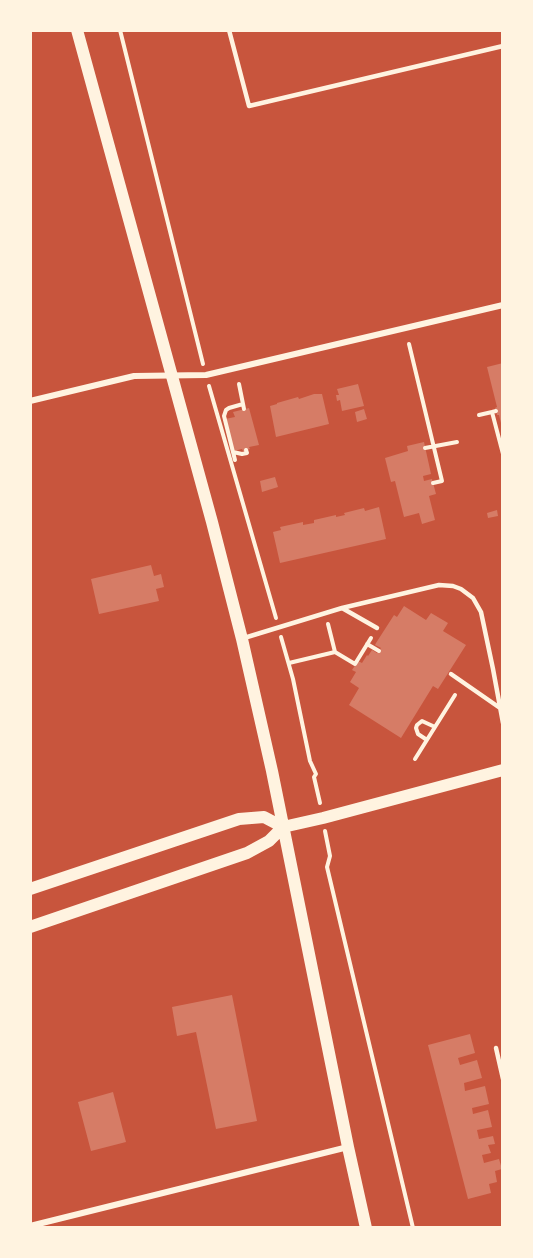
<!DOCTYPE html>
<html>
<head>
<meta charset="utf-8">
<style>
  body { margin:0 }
  #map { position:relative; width:533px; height:1258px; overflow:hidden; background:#c8553d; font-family:"Golos Text",sans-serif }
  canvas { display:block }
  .frame { position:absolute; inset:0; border:32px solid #fff3e0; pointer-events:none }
</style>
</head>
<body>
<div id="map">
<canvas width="533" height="1258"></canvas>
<div class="frame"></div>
</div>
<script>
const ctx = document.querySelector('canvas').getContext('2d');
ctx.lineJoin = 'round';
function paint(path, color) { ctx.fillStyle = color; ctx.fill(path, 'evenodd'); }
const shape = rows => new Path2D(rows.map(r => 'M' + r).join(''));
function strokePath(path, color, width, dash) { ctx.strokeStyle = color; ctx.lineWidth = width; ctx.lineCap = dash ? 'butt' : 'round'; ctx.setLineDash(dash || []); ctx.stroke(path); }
const building = shape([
  [503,363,503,427,502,427,499,415,497,415,495,408,497,407,487,367],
  [358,384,364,406,342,411,340,400,337,401,336,395,339,395,337,389],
  [314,394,322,394,329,424,276,437,270,406,277,404,277,403,298,397,299,399],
  [249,408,259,445,249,447,250,449,245,451,243,451,242,449,234,451,225,419,235,417,233,412],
  [364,409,367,419,357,422,355,412],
  [424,442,431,474,423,476,424,481,432,479,436,494,429,496,435,520,422,524,419,513,404,517,395,481,391,482,385,458,408,451,407,446],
  [275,477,278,487,262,492,260,481],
  [379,507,386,539,280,563,273,532,281,530,280,527,303,522,303,525,314,523,314,520,336,515,336,517,345,515,344,513,364,508,365,511],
  [497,510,498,516,488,518,487,513],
  [151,565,154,576,161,574,164,587,156,589,159,601,99,614,91,579],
  [404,606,426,620,431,613,448,623,443,631,466,645,438,689,433,686,401,738,349,705,359,688,350,682,356,672,352,670,358,661,362,663,367,655,368,656,372,650,377,653,381,648,375,645,376,643,394,615,397,617],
  [232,995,257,1121,216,1129,196,1032,177,1036,172,1007],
  [470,1034,475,1053,458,1058,460,1065,477,1060,482,1078,464,1083,465,1091,485,1086,489,1104,472,1108,473,1114,488,1110,492,1127,477,1130,479,1139,493,1136,495,1144,488,1145,491,1153,482,1155,484,1163,499,1159,502,1169,495,1171,497,1182,489,1184,491,1193,468,1199,428,1045],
  [113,1092,126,1142,91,1151,78,1102]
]);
const path = shape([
  [120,30,203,364],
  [409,344,442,481,433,483],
  [239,384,244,409],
  [209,386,276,618],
  [496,411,492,412,503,454],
  [479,415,492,412],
  [425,448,457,442],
  [233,452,242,454,247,453,246,450],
  [235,460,224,416,226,410,229,408,243,404],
  [328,624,335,652],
  [281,637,293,679,310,761,316,774,314,777,320,803],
  [367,644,379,651],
  [289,663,335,652,355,664,371,638],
  [427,740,418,734,416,728,417,725,422,721,435,727],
  [415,759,455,695],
  [325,831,330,856,327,867,413,1228]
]);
const service = shape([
  [229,30,249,106,503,46],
  [342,608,377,628],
  [244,638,342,608,439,585,453,586,461,589,473,598,481,612,493,669,503,723],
  [451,674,500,708],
  [496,1048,503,1079]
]);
const minor = shape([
  [30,401,134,376,206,375,503,305],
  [30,1226,348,1147]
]);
const secondary = shape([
  [77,30,212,522,242,639,272,771,348,1147,366,1228],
  [30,889,239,819,264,817,283,827],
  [30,927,247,853,269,841,283,827,323,818,503,770]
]);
paint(building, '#d67c66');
strokePath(path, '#fff3e0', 4);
strokePath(service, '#fff3e0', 4.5);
strokePath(minor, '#fff3e0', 6);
strokePath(secondary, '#fff3e0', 12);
</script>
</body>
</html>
